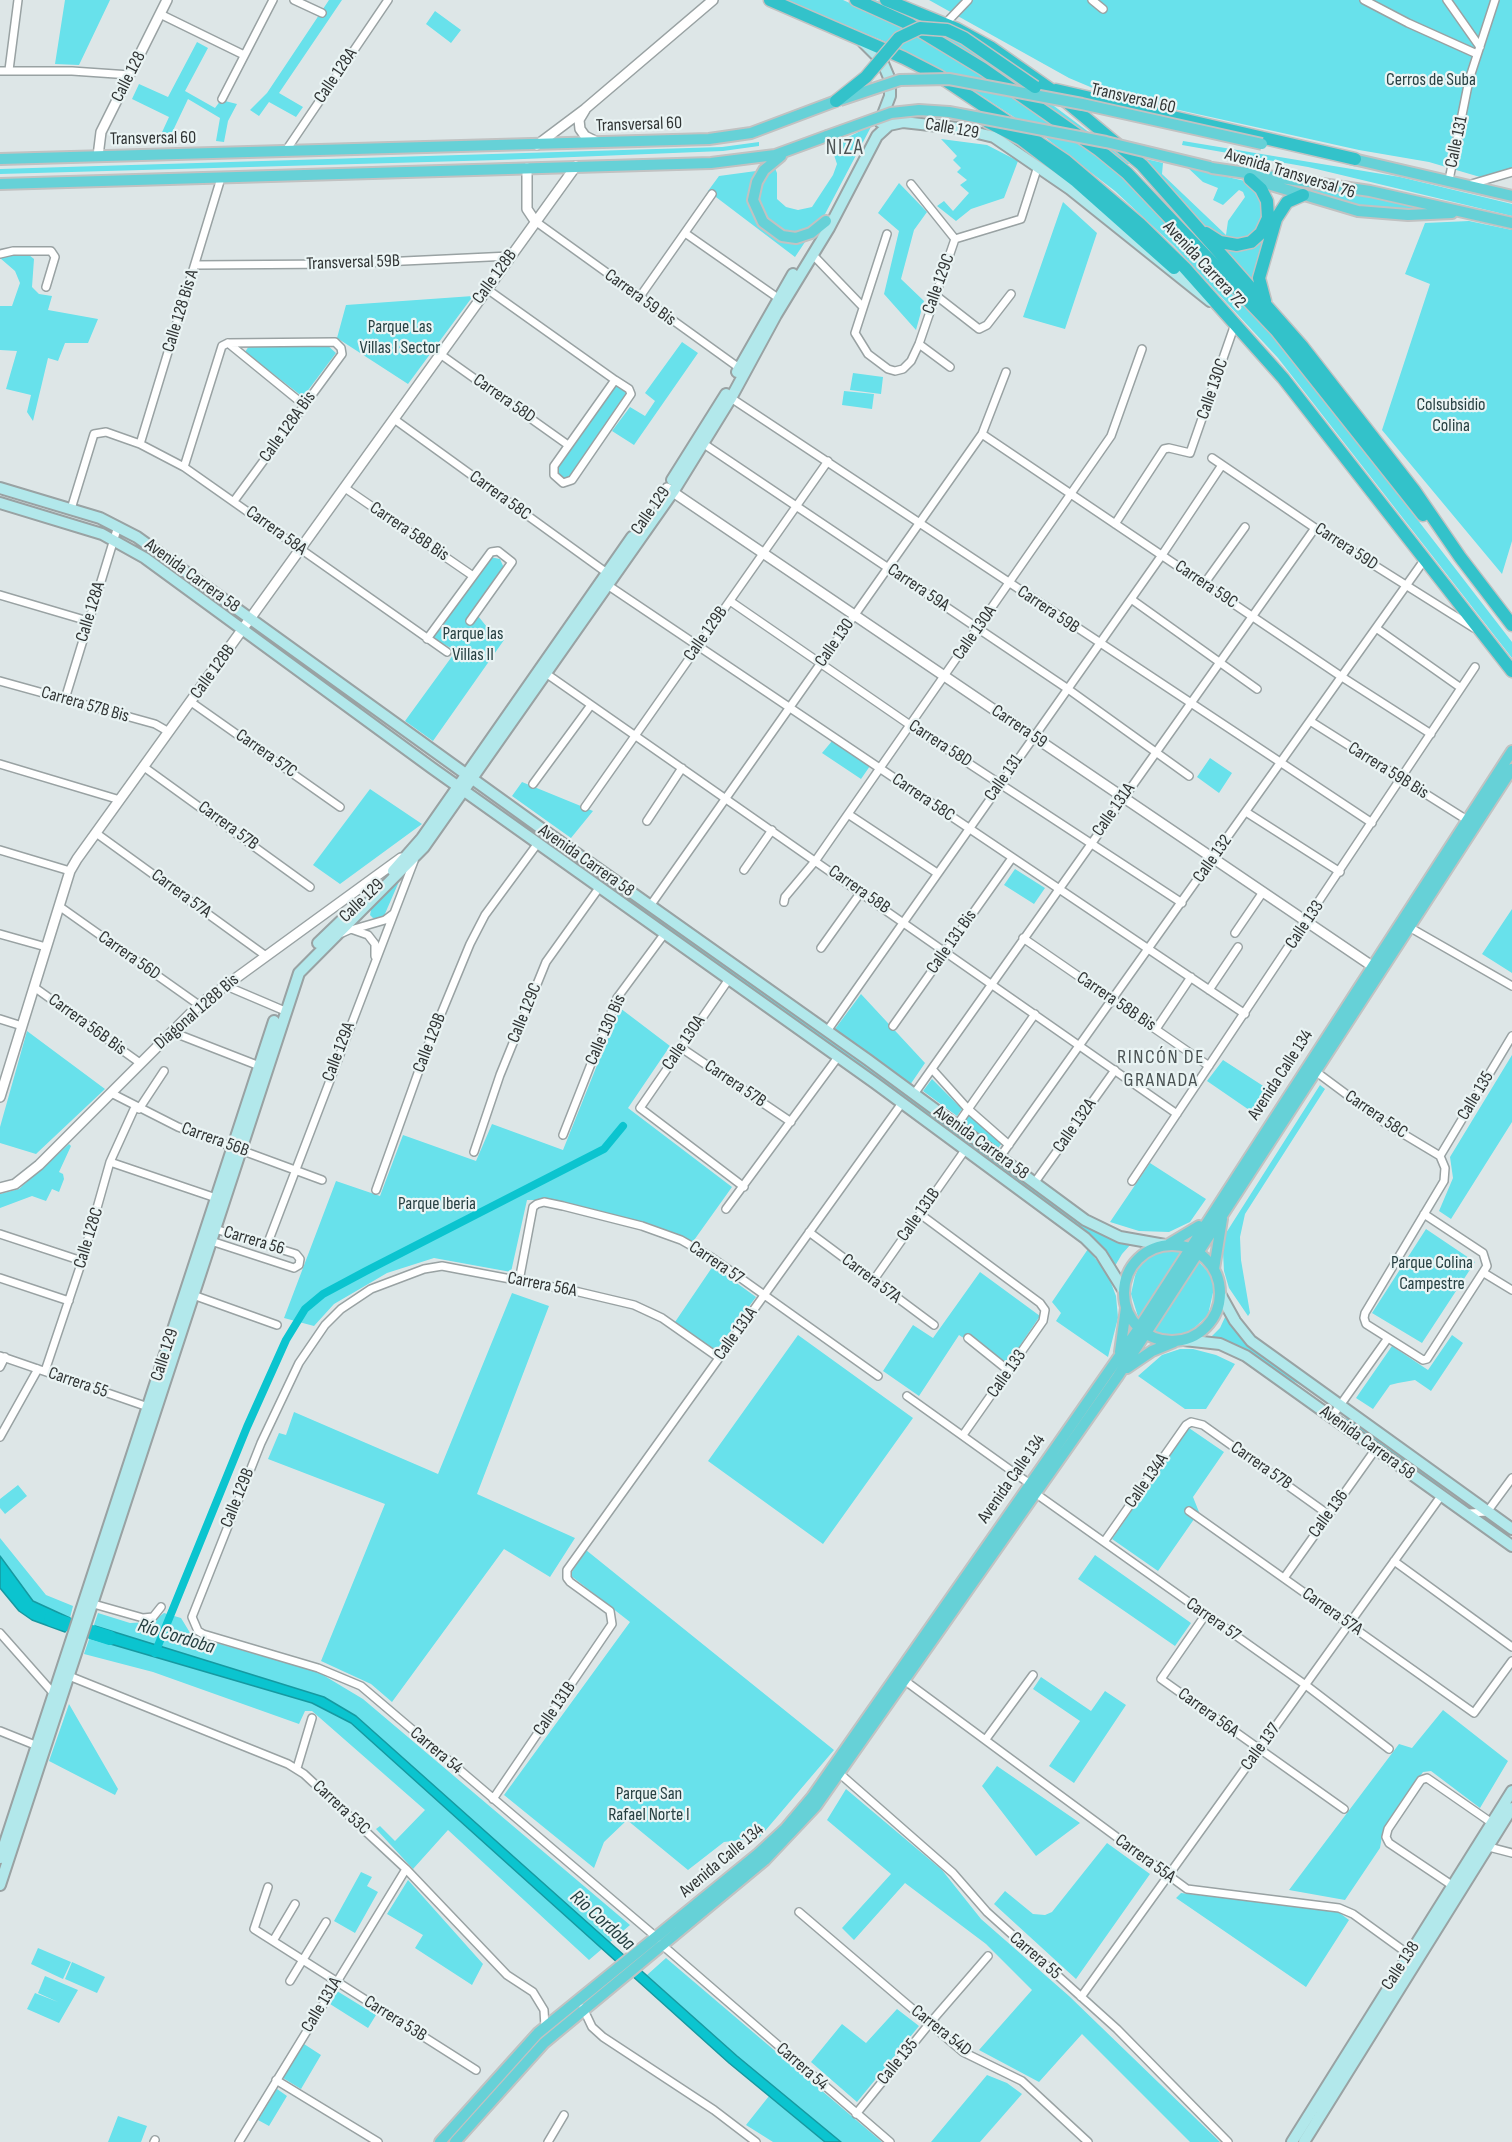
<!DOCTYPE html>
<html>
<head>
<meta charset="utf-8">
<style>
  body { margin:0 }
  canvas { display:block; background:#dde6e7 }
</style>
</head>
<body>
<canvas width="1512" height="2142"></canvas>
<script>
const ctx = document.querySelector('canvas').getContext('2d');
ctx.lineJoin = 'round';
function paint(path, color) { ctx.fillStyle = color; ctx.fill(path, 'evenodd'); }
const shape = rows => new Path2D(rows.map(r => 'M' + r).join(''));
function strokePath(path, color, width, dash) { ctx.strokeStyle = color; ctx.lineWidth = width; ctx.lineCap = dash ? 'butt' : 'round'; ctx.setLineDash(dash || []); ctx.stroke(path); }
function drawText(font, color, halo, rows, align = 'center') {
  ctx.font = font + ' "Sofia Sans Condensed",sans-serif'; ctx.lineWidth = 4.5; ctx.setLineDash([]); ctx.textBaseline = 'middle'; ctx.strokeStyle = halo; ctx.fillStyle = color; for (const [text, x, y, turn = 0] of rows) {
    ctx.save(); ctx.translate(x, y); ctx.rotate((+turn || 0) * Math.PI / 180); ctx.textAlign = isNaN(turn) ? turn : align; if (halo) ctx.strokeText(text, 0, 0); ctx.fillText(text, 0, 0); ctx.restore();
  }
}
const green = shape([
  [65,0,110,0,79,65,55,64],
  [329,0,342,0,279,93,303,107,296,117,269,102,259,116,250,110,267,93],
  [783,0,843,0,903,27,983,75,1095,152,1132,184,1284,347,1512,642,1512,658,1278,358,1174,246,1115,191,1046,138,942,70,881,40],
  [864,0,875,0,932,22,1026,85,1130,163,1127,165,1004,78],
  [929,0,1512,0,1512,171,1480,177,1429,162,1359,150,1107,94,1069,78],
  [435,11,461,30,451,43,426,24],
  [197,42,208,48,185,91,215,108,221,100,237,104,228,121,224,142,216,141,220,118,188,99,169,139,158,141,169,117,132,99,139,84,168,97],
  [872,125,824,216,811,229,794,234,782,233,762,214,758,197,760,184,768,171,774,166,777,173,777,199,786,207,798,210,812,207,833,175,837,164,831,146],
  [941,139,987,145,1018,161,1004,198,971,209,956,221,937,206,944,201,953,211,969,193,960,185,967,180,957,172,961,168,953,160,957,156],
  [1183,141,1400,177,1512,204,1512,216,1308,167,1182,145],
  [759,142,759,146,723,151,499,160,0,174,0,169,722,147],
  [1142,158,1163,163,1162,174,1226,235,1228,221,1245,197,1243,192,1239,190,1223,205,1213,200,1218,188,1203,182,1188,168,1245,181,1258,190,1265,220,1249,240,1236,242,1204,228],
  [756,171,749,194,749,204,756,219,764,230,779,239,805,242,795,257,708,191,719,176],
  [1273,179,1321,185,1434,209,1362,208],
  [899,183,927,212,914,230,901,279,924,301,916,330,884,294,899,231,878,213],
  [1063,202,1097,233,1065,329,1023,317],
  [1469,221,1512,230,1512,541,1502,574,1382,430,1430,284,1405,274,1425,223],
  [1269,228,1257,292,1218,248,1235,249],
  [13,255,29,255,34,259,32,287,39,294,52,296,48,310,98,319,88,343,65,343,58,361,48,358,33,421,27,412,31,395,6,389,17,351,0,350,0,306,12,306,20,283,15,271,0,258],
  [473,296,408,384,337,338,346,305],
  [682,342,698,353,634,445,612,431,630,407,645,416,655,401,645,393],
  [326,344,336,353,303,397,245,352,249,346],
  [853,373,883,377,881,394,850,390],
  [617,385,627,391,627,397,568,478,563,478,556,471,556,466],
  [844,391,874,394,872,409,842,405],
  [490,557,500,559,504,568,474,611,491,632,504,640,433,741,405,721,453,655,451,648,432,638],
  [832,741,870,766,861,779,822,753],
  [1210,758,1232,773,1219,793,1197,777],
  [522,782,593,811,571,838,512,796],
  [370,789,422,824,340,884,313,865],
  [521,826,562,849,1093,1230,1131,1244,1122,1254,1115,1266,1105,1251],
  [1015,869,1045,888,1034,904,1004,885],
  [401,877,384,916,381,920,373,918,370,915,372,905],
  [1512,909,1512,973,1482,954],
  [861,994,925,1063,910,1085,835,1029],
  [620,1008,670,1046,628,1108,732,1187,692,1243,549,1200,527,1200,511,1272,434,1258,387,1273,334,1304,314,1326,284,1318,336,1181,380,1196,403,1135,476,1161,492,1124,563,1150],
  [27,1031,105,1089,36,1154,0,1143,0,1127],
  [1512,1055,1512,1122,1451,1219,1439,1211,1453,1178,1450,1157],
  [1223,1060,1271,1091,1255,1114,1207,1081],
  [932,1079,962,1109,957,1116,923,1091],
  [1320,1085,1325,1089,1245,1214,1240,1237,1241,1260,1250,1313,1248,1316,1229,1288,1224,1271,1223,1252,1226,1233],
  [970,1114,1003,1142,998,1148,963,1124],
  [69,1144,71,1146,59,1172,63,1174,64,1179,59,1192,52,1189,46,1201,32,1196,0,1208,0,1194,19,1189],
  [1150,1163,1206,1199,1190,1222,1169,1232,1139,1231,1110,1222],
  [1426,1229,1475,1262,1422,1343,1372,1313],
  [1088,1249,1108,1275,1116,1296,1118,1318,1108,1357,1056,1321,1061,1313,1052,1302],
  [1163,1250,1182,1252,1139,1320,1131,1294,1135,1276,1140,1264,1151,1255],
  [1198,1261,1211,1275,1214,1288,1208,1315,1190,1332,1178,1336,1157,1333,1154,1330],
  [713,1266,756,1297,716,1351,675,1322],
  [980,1272,1040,1316,1006,1366,959,1335,919,1396,883,1371,913,1325,933,1338],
  [512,1293,549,1306,477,1494,575,1538,550,1577,504,1549,392,1702,371,1684,321,1661,385,1504,268,1459,279,1433,286,1435,294,1412,438,1474],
  [1226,1315,1318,1394,1210,1338,1220,1328],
  [798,1335,913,1418,823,1544,708,1461],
  [1452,1335,1463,1343,1431,1391,1415,1380,1398,1383,1390,1385,1373,1409,1356,1398,1392,1346,1428,1370],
  [1180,1349,1193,1349,1216,1355,1235,1364,1206,1409,1185,1409,1138,1376,1162,1355],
  [1347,1417,1465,1501,1410,1469,1345,1422],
  [1189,1428,1224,1452,1193,1497,1199,1512,1158,1571,1112,1539],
  [18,1485,27,1496,5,1514,0,1508,0,1499],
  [0,1538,46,1595,73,1606,70,1618,33,1601,0,1556],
  [586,1550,834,1750,759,1838,724,1842,688,1870,627,1820,604,1842,594,1868,504,1795,630,1622,570,1575],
  [1095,1555,1191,1623,1175,1646,1078,1579],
  [98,1613,130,1623,152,1622,164,1613,181,1618,192,1636,318,1672,363,1699,630,1925,589,1960,448,1830,413,1869,376,1829,380,1826,395,1841,425,1810,312,1711,305,1711,299,1724,153,1672,84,1654],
  [1041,1677,1091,1711,1105,1691,1126,1705,1074,1783,1049,1766,1080,1721,1033,1689],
  [69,1704,118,1789,115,1795,49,1761],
  [1443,1710,1508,1761,1480,1808,1431,1771,1423,1772,1383,1830,1380,1848,1345,1900,1289,1890,1399,1744,1412,1748],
  [997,1766,1080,1823,1036,1856,982,1786],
  [846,1789,942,1870,981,1919,1069,1996,1220,2142,1190,2142,1082,2034,1039,2082,979,2050,1032,1990,986,1944,905,1883,854,1940,842,1928,891,1874,827,1820],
  [1107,1843,1150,1874,1076,1979,994,1904,1005,1891,1033,1914,1045,1915,1052,1912],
  [361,1872,372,1877,367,1886,378,1892,355,1933,334,1921],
  [408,1880,483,1964,472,1985,415,1948,423,1935,387,1914],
  [1181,1893,1337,1911,1349,1920,1306,1987,1176,1898],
  [38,1948,71,1962,63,1979,31,1964],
  [666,1958,882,2142,841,2142,737,2056,647,1975],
  [72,1962,105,1977,97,1993,65,1979],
  [45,1976,78,1990,59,2023,27,2009,35,1993,58,2002,38,1993],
  [337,1991,376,2015,368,2028,330,2004],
  [897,2009,919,2026,857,2102,811,2062,842,2024,866,2043],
  [304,2044,321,2055,301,2089,283,2078],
  [987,2075,1007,2083,1022,2094,980,2142,931,2142],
  [277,2089,287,2096,269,2126,258,2120],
  [769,2096,825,2142,773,2142,746,2125],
  [118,2116,147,2126,141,2142,108,2142]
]);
const water = shape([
  [0,1556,33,1601,70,1618,65,1632,32,1620,19,1611,0,1588,0,1556],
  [95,1626,324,1697,356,1716,737,2056,841,2142,825,2142,729,2063,351,1723,312,1703,90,1638,95,1626]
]);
const canal = shape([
  [155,1653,247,1427,286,1340,305,1309,323,1294,366,1271,604,1149,623,1126]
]);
const river = shape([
  [51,1619,110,1638]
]);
const minor = shape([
  [294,0,322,13],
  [1092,0,1103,9],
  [1364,0,1408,23,1477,54],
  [1447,0,1480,47],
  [160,14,244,55],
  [945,24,968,0],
  [9,70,18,0],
  [0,71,72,71,130,75],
  [222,99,273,0],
  [285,152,388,0],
  [1449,180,1469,80,1495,0],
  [911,184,955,239],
  [1468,185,1512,172],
  [535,221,742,370],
  [685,233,778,298],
  [887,234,855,333,868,354,888,369,895,371,903,369,911,361,919,344,955,239],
  [955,239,1021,219,1038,166],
  [0,254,13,251,51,251,55,257,46,287],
  [813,255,863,307],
  [195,265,340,264,510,256],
  [487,289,615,380,629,389,631,394,572,480,563,483,554,475,554,466,615,380],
  [934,294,979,329,987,325,1011,294],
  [639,298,712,194],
  [228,343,304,405],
  [919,344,950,367],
  [440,354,568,445],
  [728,396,1372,823],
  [394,419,607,573],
  [982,434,1342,677,1431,734],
  [140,444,221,178],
  [704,444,1068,689,1189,776],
  [1212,458,1315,528,1474,628],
  [184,467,222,346,228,343,335,342,341,348,342,354,234,501],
  [345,488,473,576],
  [71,509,94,434,106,432,140,444,184,467,447,652],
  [1115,524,1164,449,1169,448,1190,453,1235,324],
  [606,584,1245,1014],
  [1204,584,1245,527],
  [0,595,88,621],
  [1131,599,1257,689],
  [730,601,910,725,1182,903],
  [1376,628,1461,688],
  [427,639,491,552,498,551,512,562,470,621],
  [544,672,1177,1114],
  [0,681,155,724,169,732],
  [65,699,118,526],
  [191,702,340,807],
  [1310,721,1467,820],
  [0,764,120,800],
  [144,767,310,887],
  [533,784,591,705],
  [585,807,828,461],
  [1246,812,1340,872],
  [848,814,937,873],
  [647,821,682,768],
  [96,833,266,956],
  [0,850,70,871],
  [744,870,772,830],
  [784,902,785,897,816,860,1111,436,1142,349],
  [59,906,199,1005],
  [650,906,982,434,1006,372],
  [1409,927,1512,986],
  [354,929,385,920,393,914],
  [342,933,351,929,368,935,375,944,375,956],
  [1235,933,1263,892],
  [0,934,46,947],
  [1023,938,1209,1066],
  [821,948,861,892],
  [729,979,640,1108,744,1187],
  [224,985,285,1011],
  [34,987,140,1063],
  [1209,990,1238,947],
  [0,1019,22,1026],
  [893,1026,1012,858],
  [1156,1029,1191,977],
  [827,1031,1162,555,1222,465],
  [172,1032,262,1067],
  [680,1047,791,1122],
  [932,1069,968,1109,1009,1145],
  [1315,1071,1385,1123,1440,1156],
  [111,1093,178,1127,322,1180],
  [914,1094,1315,528],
  [139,1109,164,1071],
  [957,1125,1035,1014],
  [563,1135,617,998,665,933],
  [474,1152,500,1075,546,962,599,888],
  [1440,1156,1512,1036],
  [1000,1157,1425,559],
  [110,1162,216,1198],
  [1132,1181,1475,667],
  [1035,1182,1115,1070],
  [376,1190,427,1048,470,944,485,915,538,843],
  [726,1209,838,1057],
  [920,1214,1040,1303,1045,1310,1043,1321,963,1435],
  [1424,1214,1483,1253,1487,1266,1427,1359,1423,1360,1366,1324,1364,1318,1365,1313,1444,1181,1445,1168,1440,1156],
  [809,1232,934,1325],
  [0,1234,82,1261],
  [211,1241,294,1268,299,1265,300,1259,296,1254,215,1229],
  [267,1245,414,861],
  [1484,1273,1512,1290],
  [0,1278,69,1301],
  [519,1281,533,1207,537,1204,544,1202,563,1206,642,1226,681,1240,711,1257,878,1376],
  [873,1281,965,1150],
  [193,1295,277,1325],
  [968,1338,1009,1371],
  [0,1356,151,1408],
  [0,1367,5,1357],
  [45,1371,82,1261,110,1162,135,1107],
  [907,1396,1030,1484],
  [1331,1418,1388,1338],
  [0,1437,38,1369],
  [1035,1493,1307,1686,1389,1749],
  [1189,1511,1474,1713,1512,1661],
  [1470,1513,1487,1512,1512,1478],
  [1104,1542,1186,1425,1191,1422,1203,1425,1329,1515],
  [1394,1561,1512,1647],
  [1284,1578,1375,1450],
  [90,1603,143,1618,153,1617,161,1607],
  [1206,1614,1161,1679,1344,1809],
  [0,1633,54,1694],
  [69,1676,288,1764,304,1774,406,1869,507,1975,533,1992,544,2010,545,2027],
  [904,1680,1187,1889,1339,1908,1353,1914,1411,1956],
  [0,1731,40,1747],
  [986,1739,1033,1675],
  [297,1768,312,1718],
  [839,1773,953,1873,987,1912,1117,2029,1228,2142],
  [493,1799,612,1624,610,1611,570,1582,567,1578,567,1570,902,1103],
  [1485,1846,1512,1853],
  [1453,1886,1389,1843,1386,1837,1388,1829,1421,1780,1427,1778,1492,1823],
  [268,1887,254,1929,476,2070],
  [799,1912,963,2052,1022,2081,1088,2142],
  [655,1936,361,1686,318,1668,203,1634,198,1631,192,1617,261,1443,299,1363,325,1325,341,1309,371,1289,424,1269,442,1266,579,1292,634,1305,662,1318,719,1358],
  [273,1941,295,1904],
  [661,1944,890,2142],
  [290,1981,326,1922],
  [1081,1997,1441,1496],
  [583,2008,592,2027,603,2037,714,2110,756,2142],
  [276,2080,378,2142],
  [856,2114,930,2023,988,1956],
  [154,2142,155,2140],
  [239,2142,406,1869],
  [548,2142,564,2115]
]);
const tertiary = shape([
  [585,110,579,120,580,129,585,136,597,142],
  [537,145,585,109,713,0],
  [98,156,101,132,167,0],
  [527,168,527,209,535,221],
  [667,488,1372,966],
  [0,1097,70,871,77,859,576,166],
  [0,1188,15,1184,39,1165,199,1005,401,858]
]);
const secondary = shape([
  [863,42,882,61,890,80,890,96,880,122],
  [737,372,793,274],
  [672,480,726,394],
  [0,488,100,518,137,537,542,829,868,1060,1085,1220,1120,1237,1165,1245],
  [0,503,102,534,145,558,432,768,875,1083,1085,1238,1101,1254,1124,1291],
  [393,871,422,838,632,537],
  [318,943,343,919],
  [1220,1294,1235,1321,1251,1341,1512,1529],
  [1184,1340,1220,1344,1246,1356,1512,1546],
  [0,1858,274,1021],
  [0,1885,299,973,424,847,673,492,731,398,776,315,829,228,877,136,889,125,903,122,957,128,994,137,1070,189,1210,301],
  [1292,2142,1512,1791],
  [1304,2142,1512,1808]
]);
const primary = shape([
  [781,156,764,170,757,182,753,200,763,222,782,236,796,238,811,233,826,221],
  [1349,158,1512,196],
  [0,159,709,139,751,133,836,101],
  [1212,168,1370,191,1512,223],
  [1251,179,1358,211,1408,215,1452,213],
  [0,184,711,163,775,155,827,136],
  [1169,1244,1199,1226],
  '1124 1293a48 48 0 1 1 96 0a48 48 0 1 1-96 0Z',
  [1214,1269,1222,1219],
  [1120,1352,1126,1308],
  [1127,1368,1152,1351,1174,1342],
  [440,2142,538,2033,758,1854,785,1829,812,1797,1139,1328,1512,751],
  [455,2142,544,2043,765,1860,816,1806,1118,1376,1512,769]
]);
const trunk = shape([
  [770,0,904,58,939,76,1066,161,1140,224,1185,268,1283,378,1512,671],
  [856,0,909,24,983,69,1099,150,1127,173,1276,330,1423,515],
  [886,0,957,29,990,47,1057,94,1142,165,1302,346,1414,490,1460,557,1512,625],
  [1056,90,1355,159],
  [988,122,1021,139,1076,181,1174,268],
  [1206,233,1220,242,1237,245,1251,242,1261,233,1268,218,1267,201,1261,189,1250,179],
  [1265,301,1259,278,1276,219,1287,202,1303,195]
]);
const primaryBridge = shape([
  [840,100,900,80,949,79,1082,104,1262,144],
  [827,136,891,113,919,110,949,112,1106,142,1210,167]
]);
const trunkBridge = shape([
  [836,101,866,77,899,38,920,28,947,30,964,38,1035,87]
]);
const streetNames = [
  ["Calle 128A",336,76,-56],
  ["Calle 128",129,77,-63],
  ["Transversal 60",1133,99,13],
  ["Transversal 60",639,125,-2],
  ["Calle 129",952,129,10],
  ["Transversal 60",153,139,-1],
  ["Calle 131",1457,142,-78],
  ["Avenida Transversal 76",1290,174,17],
  ["Transversal 59B",353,263,-2],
  ["Avenida Carrera 72",1204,265,47],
  ["Calle 128B",495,277,-54],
  ["Calle 129C",939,284,-70],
  ["Carrera 59 Bis",640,298,36],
  ["Calle 128 Bis A",181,311,-73],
  ["Calle 130C",1213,389,-71],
  ["Carrera 58D",504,399,35],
  ["Calle 128A Bis",288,427,-54],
  ["Carrera 58C",500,496,36],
  ["Calle 129",651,511,-55],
  ["Carrera 58A",276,531,36],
  ["Carrera 58B Bis",409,532,34],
  ["Carrera 59D",1346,547,33],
  ["Avenida Carrera 58",192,576,36],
  ["Carrera 59C",1206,585,34],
  ["Carrera 59A",918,588,34],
  ["Carrera 59B",1048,610,34],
  ["Calle 128A",91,612,-73],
  ["Calle 130A",975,633,-55],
  ["Calle 129B",706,634,-55],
  ["Calle 130",835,643,-55],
  ["Calle 128B",213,672,-54],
  ["Carrera 57B Bis",85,705,16],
  ["Carrera 59",1019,727,34],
  ["Carrera 58D",940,744,33],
  ["Carrera 57C",266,754,35],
  ["Carrera 59B Bis",1388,771,32],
  ["Calle 131",1004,778,-55],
  ["Carrera 58C",923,798,34],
  ["Calle 131A",1114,810,-55],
  ["Carrera 57B",228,826,36],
  ["Calle 132",1213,859,-55],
  ["Avenida Carrera 58",586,861,35],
  ["Carrera 58B",859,890,35],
  ["Carrera 57A",181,894,36],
  ["Calle 129",362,901,-44],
  ["Calle 133",1305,925,-56],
  ["Calle 131 Bis",952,942,-55],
  ["Carrera 56D",129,956,35],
  ["Carrera 58B Bis",1116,1002,34],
  ["Diagonal 128B Bis",197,1012,-41],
  ["Calle 129C",525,1013,-68],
  ["Carrera 56B Bis",87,1025,36],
  ["Calle 130 Bis",606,1030,-66],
  ["Calle 129B",430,1043,-69],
  ["Calle 130A",684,1043,-56],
  ["Calle 129A",339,1052,-69],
  ["Avenida Calle 134",1281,1075,-57],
  ["Carrera 57B",735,1084,34],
  ["Calle 135",1476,1096,-59],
  ["Carrera 58C",1376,1115,34],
  ["Calle 132A",1075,1126,-55],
  ["Carrera 56B",215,1140,20],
  ["Avenida Carrera 58",981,1143,36],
  ["Calle 131B",919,1215,-55],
  ["Calle 128C",89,1238,-73],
  ["Carrera 56",254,1241,17],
  ["Carrera 57",716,1263,34],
  ["Carrera 57A",871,1279,37],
  ["Carrera 56A",542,1285,11],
  ["Calle 131A",736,1334,-54],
  ["Calle 129",165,1355,-72],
  ["Calle 133",1007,1374,-55],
  ["Carrera 55",78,1383,19],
  ["Avenida Carrera 58",1367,1443,36],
  ["Carrera 57B",1261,1466,35],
  ["Avenida Calle 134",1012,1479,-55],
  ["Calle 134A",1147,1481,-55],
  ["Calle 129B",238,1498,-68],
  ["Calle 136",1329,1514,-54],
  ["Carrera 57A",1332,1612,35],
  ["Carrera 57",1213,1620,35],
  ["Calle 131B",555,1709,-56],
  ["Carrera 56A",1208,1713,36],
  ["Calle 137",1261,1747,-54],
  ["Carrera 54",436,1751,40],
  ["Carrera 53C",341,1808,43],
  ["Carrera 55A",1145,1859,36],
  ["Avenida Calle 134",722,1861,-40],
  ["Carrera 55",1035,1956,41],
  ["Calle 138",1401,1966,-57],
  ["Calle 131A",322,2005,-59],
  ["Carrera 53B",395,2019,32],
  ["Carrera 54D",941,2031,38],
  ["Calle 135",898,2062,-51],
  ["Carrera 54",802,2067,41]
];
const parkNames = [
  ["Cerros de Suba",1431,80],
  ["Parque Las",400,327],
  ["Villas I Sector",400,348],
  ["Colsubsidio",1451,405],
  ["Colina",1451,426],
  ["Parque las",473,634],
  ["Villas II",473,655],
  ["Parque Iberia",437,1204],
  ["Parque Colina",1432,1263],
  ["Campestre",1432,1284],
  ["Parque San",649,1794],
  ["Rafael Norte I",649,1815]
];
const neighbourhoodNames = [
  ["RINCÓN DE",1161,1058],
  ["GRANADA",1161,1081]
];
const waterNames = [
  ["Río Cordoba",176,1637,17],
  ["Rio Cordoba",602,1921,42]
];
const quarterNames = [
  ["NIZA",845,149]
];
paint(green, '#68e1eb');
paint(water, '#0bc4cf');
strokePath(water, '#1699a1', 1.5);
strokePath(canal, '#0bc4cf', 8);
strokePath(river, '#0bc4cf', 14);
strokePath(minor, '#99a2a3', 10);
strokePath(tertiary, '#99a2a3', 12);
strokePath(secondary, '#99a2a3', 14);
strokePath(primary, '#c1c2c2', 14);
strokePath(trunk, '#c1c2c2', 15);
strokePath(minor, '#fff', 7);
strokePath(tertiary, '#fff', 9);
strokePath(secondary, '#b2e8eb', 10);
strokePath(primary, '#66d1d7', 10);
strokePath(trunk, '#33c2ca', 12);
strokePath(primaryBridge, '#c1c2c2', 14, []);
strokePath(trunkBridge, '#c1c2c2', 15, []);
strokePath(primaryBridge, '#66d1d7', 10);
strokePath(trunkBridge, '#33c2ca', 12);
drawText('18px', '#313535', '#eaf4f4', streetNames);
drawText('18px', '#284143', '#eaf4f4', parkNames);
ctx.letterSpacing = '1.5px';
drawText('20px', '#4c5455', '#eaf4f4', neighbourhoodNames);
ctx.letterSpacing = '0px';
drawText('italic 20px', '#274042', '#eaf4f4', waterNames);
ctx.letterSpacing = '1.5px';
drawText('21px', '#4c5455', '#eaf4f4', quarterNames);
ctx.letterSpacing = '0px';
</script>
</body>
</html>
